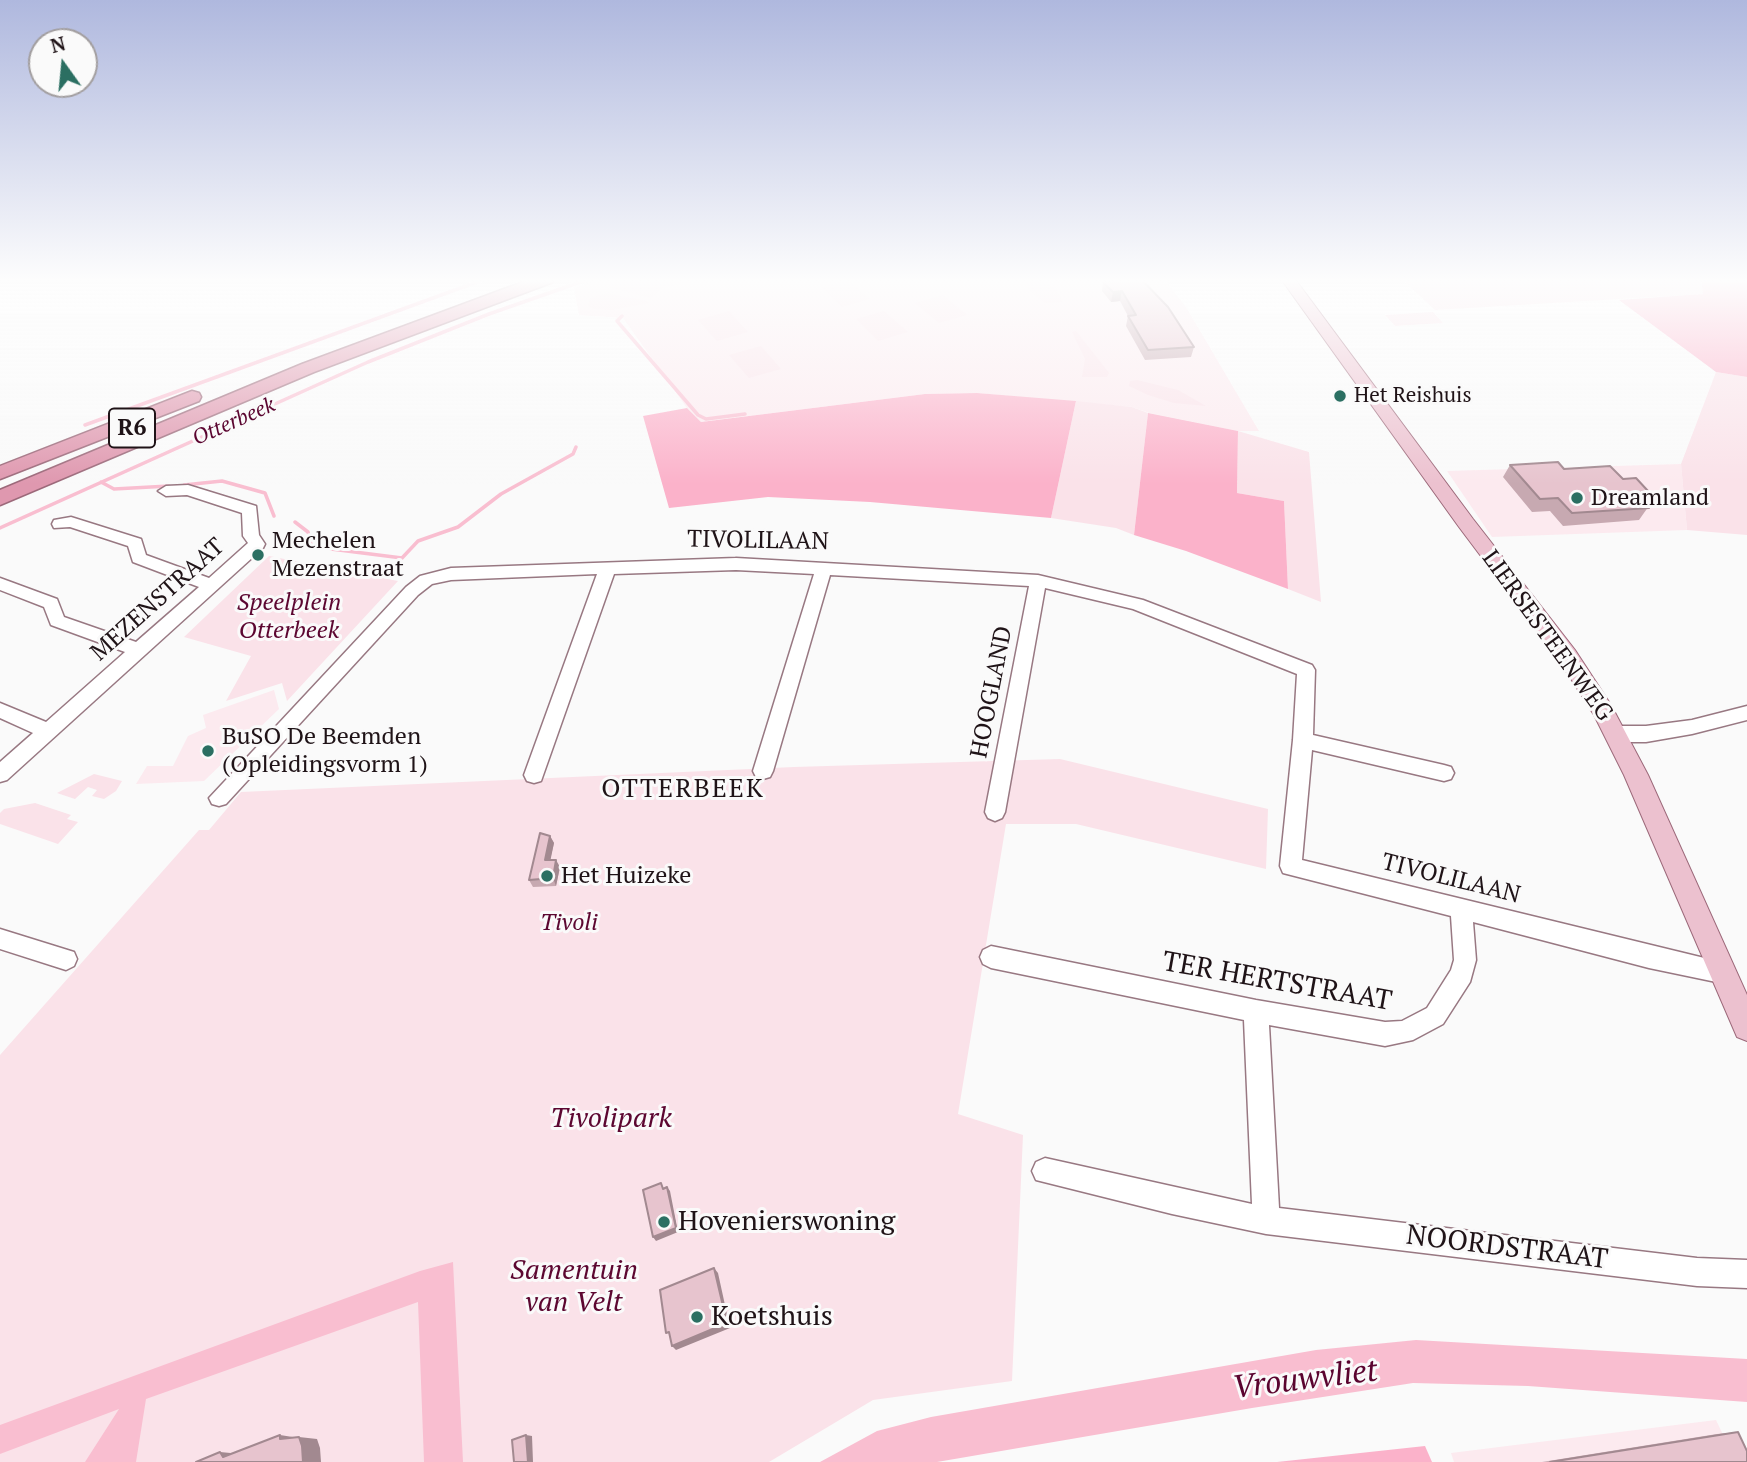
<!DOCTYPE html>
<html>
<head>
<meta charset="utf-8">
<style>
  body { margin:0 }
  #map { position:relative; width:1747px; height:1462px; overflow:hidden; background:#fafafa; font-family:"PT Serif",serif }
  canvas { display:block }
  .north { position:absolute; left:28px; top:28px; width:70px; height:70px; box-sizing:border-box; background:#fafafa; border:2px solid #a29e9f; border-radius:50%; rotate:345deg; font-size:19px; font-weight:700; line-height:28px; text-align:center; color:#1f1317 }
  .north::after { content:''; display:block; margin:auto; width:24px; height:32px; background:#2b6f62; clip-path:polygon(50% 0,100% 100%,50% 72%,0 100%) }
</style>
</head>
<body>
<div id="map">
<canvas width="1747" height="1462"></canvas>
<div class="north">N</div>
</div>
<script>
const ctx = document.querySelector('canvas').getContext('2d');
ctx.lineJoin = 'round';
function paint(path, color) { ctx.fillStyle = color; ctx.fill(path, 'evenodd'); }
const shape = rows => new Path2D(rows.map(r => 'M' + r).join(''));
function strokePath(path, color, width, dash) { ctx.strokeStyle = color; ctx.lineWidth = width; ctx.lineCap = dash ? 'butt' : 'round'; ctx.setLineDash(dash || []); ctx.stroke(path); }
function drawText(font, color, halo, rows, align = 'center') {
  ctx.font = font + ' "PT Serif",serif'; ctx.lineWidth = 6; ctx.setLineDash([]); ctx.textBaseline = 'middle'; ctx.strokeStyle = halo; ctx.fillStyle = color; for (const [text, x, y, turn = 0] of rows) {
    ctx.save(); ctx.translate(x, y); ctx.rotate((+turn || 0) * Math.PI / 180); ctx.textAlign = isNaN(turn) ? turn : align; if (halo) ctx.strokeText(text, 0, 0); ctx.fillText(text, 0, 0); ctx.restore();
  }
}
const built = shape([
  [599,279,1164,279,1186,307,1259,431,1238,431,1149,413,1132,407,977,393,925,394,701,422,687,408,623,318,579,315,574,288],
  [1681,464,1687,530,1492,537,1447,471],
  [274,690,279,709,204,781,136,784,147,766,173,766,188,736,206,728,203,715],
  [1716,1420,1736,1462,1454,1462,1451,1453]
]);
const green = shape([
  [617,279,691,279,692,281,663,288,650,298,610,288,611,283],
  [1023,279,1044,281,1057,290,1063,302,1045,303,1030,291],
  [1402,279,1701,279,1703,294,1435,310],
  [849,280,870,299,842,307,821,287],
  [606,293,647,301,649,303,611,310,594,309,588,306,590,298],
  [943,295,967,315,939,323,915,303],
  [729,311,748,332,717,341,698,320],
  [884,311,908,332,878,341,856,319],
  [1433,312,1443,323,1395,326,1385,315],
  [1076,331,1109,373,1107,377,1082,377,1085,359,1072,332],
  [761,346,781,369,749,378,729,355],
  [1716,372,1747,377,1747,535,1687,530,1681,464],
  [1137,380,1178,390,1206,406,1174,403,1148,395,1129,386,1130,381],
  [1076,401,1132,407,1148,413,1134,535,1116,528,1051,518],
  [1238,431,1309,452,1321,602,1288,589,1284,501,1237,493],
  [269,556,398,581,287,701,282,683,226,701,251,656,184,637],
  [1060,759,1268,809,1266,869,1076,824,1006,824,958,1114,1023,1135,1012,1381,873,1400,769,1462,0,1462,0,1055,199,830,209,830,241,792,794,767],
  [94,774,122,781,116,791,104,799,92,796,97,790,88,787,75,799,57,793],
  [35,803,71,815,67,819,78,822,58,844,0,824,0,813,4,809]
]);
const forest = shape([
  [1701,279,1747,279,1747,377,1716,372,1619,300,1703,294],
  [977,393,1076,401,1051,518,870,502,768,497,669,508,643,416,687,408,701,422,925,394],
  [1148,413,1238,431,1237,493,1284,501,1288,589,1186,551,1134,535],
  [1425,1446,1432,1462,1277,1462]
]);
const water = shape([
  [453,1262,463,1462,424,1462,418,1302,146,1399,136,1462,85,1462,119,1409,0,1454,0,1425,420,1271],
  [1416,1340,1747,1359,1747,1402,1528,1386,1413,1383,1252,1408,937,1462,820,1462,877,1431,931,1417,1316,1350]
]);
const stream = shape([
  [622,316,617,321,698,415,706,419,745,414],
  [85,425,485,279],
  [101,482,114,489,169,486],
  [184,485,222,481,265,493,274,516],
  [295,522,308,532,311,543],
  [0,528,368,362,489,314,589,279],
  [323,548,402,558,418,541,458,527,501,494,573,454,576,447]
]);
const minor = shape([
  [188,485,256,506,259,535,265,544,263,548,7,780,0,782,0,762,33,733,0,718,0,703,46,722,125,652,51,625,44,607,0,590,0,578,57,599,64,617,136,642,199,587,133,562,128,546,70,527,54,528,52,524,54,520,71,517,141,539,146,555,209,578,248,543,243,536,242,513,187,495,166,496,158,491,166,486,188,485],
  [736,558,1038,575,1143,600,1312,665,1315,670,1313,735,1444,765,1451,767,1454,773,1451,779,1444,781,1312,750,1302,860,1729,964,1733,972,1729,980,1721,983,1649,968,1473,922,1476,960,1470,982,1443,1024,1413,1040,1385,1046,1269,1025,1279,1208,1697,1258,1747,1260,1747,1288,1697,1286,1266,1234,1172,1214,1036,1180,1032,1171,1036,1162,1045,1158,1252,1204,1244,1020,991,968,983,964,980,957,983,950,991,946,1256,1000,1385,1022,1402,1021,1427,1008,1451,970,1454,960,1451,916,1283,873,1280,866,1293,740,1297,674,1133,609,1045,588,1005,812,1002,818,995,821,988,818,985,812,1029,586,830,575,773,771,770,777,763,779,756,777,753,771,814,574,736,570,614,574,541,781,534,783,527,781,524,775,597,574,451,580,432,584,418,595,226,804,219,806,212,804,209,798,406,587,420,576,451,568,736,558],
  [1747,706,1747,720,1692,734,1646,742,1616,742,1609,739,1606,734,1609,729,1616,726,1646,726,1692,720,1747,706],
  [0,929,74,952,77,959,74,966,66,970,0,949,0,929]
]);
const major = shape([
  [1281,279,1295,279,1473,519,1575,650,1611,705,1648,775,1747,995,1747,1041,1737,1037,1624,775,1594,715,1559,660,1459,527,1281,279]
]);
const highway = shape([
  [531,279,555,279,553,282,314,372,0,505,0,490,302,364,531,279],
  [192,391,199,393,201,397,199,401,0,479,0,466,192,391]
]);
const wall = shape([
  [1121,279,1194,347,1191,357,1145,360,1126,326,1128,316,1120,301,1111,302,1102,291,1103,282],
  [1510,465,1564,469,1623,479,1648,491,1645,496,1651,503,1639,520,1563,526,1550,511,1532,512,1503,477],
  [550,836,554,843,550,860,560,867,556,886,533,887,529,880],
  [1738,1432,1747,1462,1542,1462,1717,1434]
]);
const shadedWall = shape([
  [1122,291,1120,301,1111,302,1113,292],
  [550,836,554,843,549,867,545,860],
  [556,860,560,867,556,886,553,878],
  [667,1187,670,1191,678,1232,656,1241,653,1237],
  [714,1268,718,1273,730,1328,676,1350,672,1346],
  [280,1435,299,1438,280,1439],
  [526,1435,532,1436,533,1462,528,1462],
  [299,1437,317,1439,320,1448,321,1462,303,1462],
  [220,1452,241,1454,223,1457]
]);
const building = shape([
  [1121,279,1141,279,1168,307,1194,347,1148,350,1128,316,1136,315,1122,291,1113,292,1103,282,1121,279],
  [1558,462,1564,469,1610,466,1623,479,1636,478,1648,491,1640,492,1651,503,1645,504,1649,508,1572,513,1558,498,1540,499,1510,465,1558,462],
  [540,833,550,836,545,860,556,860,553,878,529,880,540,833],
  [661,1183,663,1189,667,1187,676,1228,653,1237,643,1190,661,1183],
  [714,1268,727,1323,672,1346,669,1332,666,1333,660,1290,714,1268],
  [1738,1432,1747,1451,1747,1462,1550,1462,1738,1432],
  [280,1435,280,1439,299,1437,302,1446,303,1462,196,1462,220,1452,223,1457,280,1435],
  [526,1435,528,1462,514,1462,512,1440,526,1435]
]);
const markers = [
  [1340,396,7,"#2b6f62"],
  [1577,498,7,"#2b6f62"],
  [258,555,7,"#2b6f62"],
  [208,751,7,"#2b6f62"],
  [547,876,7,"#2b6f62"],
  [664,1222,7,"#2b6f62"],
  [697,1317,7,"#2b6f62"]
];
const farPoinames = [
  ["Het Reishuis",1354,396]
];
const farWaternames = [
  ["Otterbeek",234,422,-24]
];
const shields = [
  [132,428,46]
];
const shieldNames = [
  ["R6",132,428]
];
const poiNames = [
  ["Dreamland",1591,498],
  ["Mechelen",272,541],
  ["Mezenstraat",272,569],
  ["BuSO De Beemden",222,737],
  ["(Opleidingsvorm 1)",222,765],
  ["Het Huizeke",561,876]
];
const streetNames = [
  ["TIVOLILAAN",758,541,1],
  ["MEZENSTRAAT",158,600,-42],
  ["LIERSESTEENWEG",1547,636,54],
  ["HOOGLAND",992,692,-79],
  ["TIVOLILAAN",1451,879,14]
];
const parkNames = [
  ["Speelplein",289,603],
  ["Otterbeek",289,631],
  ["Tivoli",569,923]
];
const neighbourhoodNames = [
  ["OTTERBEEK",683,790]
];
const nearStreetnames = [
  ["TER HERTSTRAAT",1277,982,10],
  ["NOORDSTRAAT",1507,1248,7]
];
const nearParknames = [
  ["Tivolipark",611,1119],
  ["Samentuin",574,1271],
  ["van Velt",574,1303]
];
const nearPoinames = [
  ["Hovenierswoning",678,1222],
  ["Koetshuis",711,1317]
];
const nearWaternames = [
  ["Vrouwvliet",1305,1380,-7]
];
paint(built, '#fceaef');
paint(green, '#fae2e9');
paint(forest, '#fbb2ca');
paint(water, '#f9bed0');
strokePath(stream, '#f9bed0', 3.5);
strokePath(minor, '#987882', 3);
strokePath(major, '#9c697a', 2);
strokePath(highway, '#9c697a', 3);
paint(minor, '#fff');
paint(major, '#ecc1cf');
paint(highway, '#df98af');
paint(wall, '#c7a9b1');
paint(shadedWall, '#a28990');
paint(building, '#e7c4ce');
strokePath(building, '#a28990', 2);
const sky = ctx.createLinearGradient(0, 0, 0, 484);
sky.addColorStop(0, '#afb8de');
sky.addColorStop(0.58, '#fdfdfd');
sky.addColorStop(1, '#fdfdfd00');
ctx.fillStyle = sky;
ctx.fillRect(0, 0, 1747, 484);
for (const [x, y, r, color] of markers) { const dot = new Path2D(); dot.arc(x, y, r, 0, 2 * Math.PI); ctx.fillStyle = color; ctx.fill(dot); strokePath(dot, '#fafafa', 2.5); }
drawText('21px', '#1f1317', '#fafafa', farPoinames, 'left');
drawText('italic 21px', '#5a042f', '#fafafa', farWaternames);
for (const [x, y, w] of shields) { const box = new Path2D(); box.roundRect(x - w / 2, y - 19.5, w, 39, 5); ctx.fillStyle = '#fafafa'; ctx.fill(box); strokePath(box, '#1f1317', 2); }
drawText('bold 23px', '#1f1317', null, shieldNames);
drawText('24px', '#1f1317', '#fafafa', poiNames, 'left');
drawText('24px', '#1f1317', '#fafafa', streetNames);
drawText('italic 24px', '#5c0731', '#fafafa', parkNames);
ctx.letterSpacing = '2px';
drawText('26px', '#1f1317', '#fafafa', neighbourhoodNames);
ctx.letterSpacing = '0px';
drawText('28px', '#1f1317', '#fafafa', nearStreetnames);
drawText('italic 28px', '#5c0731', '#fafafa', nearParknames);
drawText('28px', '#1f1317', '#fafafa', nearPoinames, 'left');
drawText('italic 32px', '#5a042f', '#fafafa', nearWaternames);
</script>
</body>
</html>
